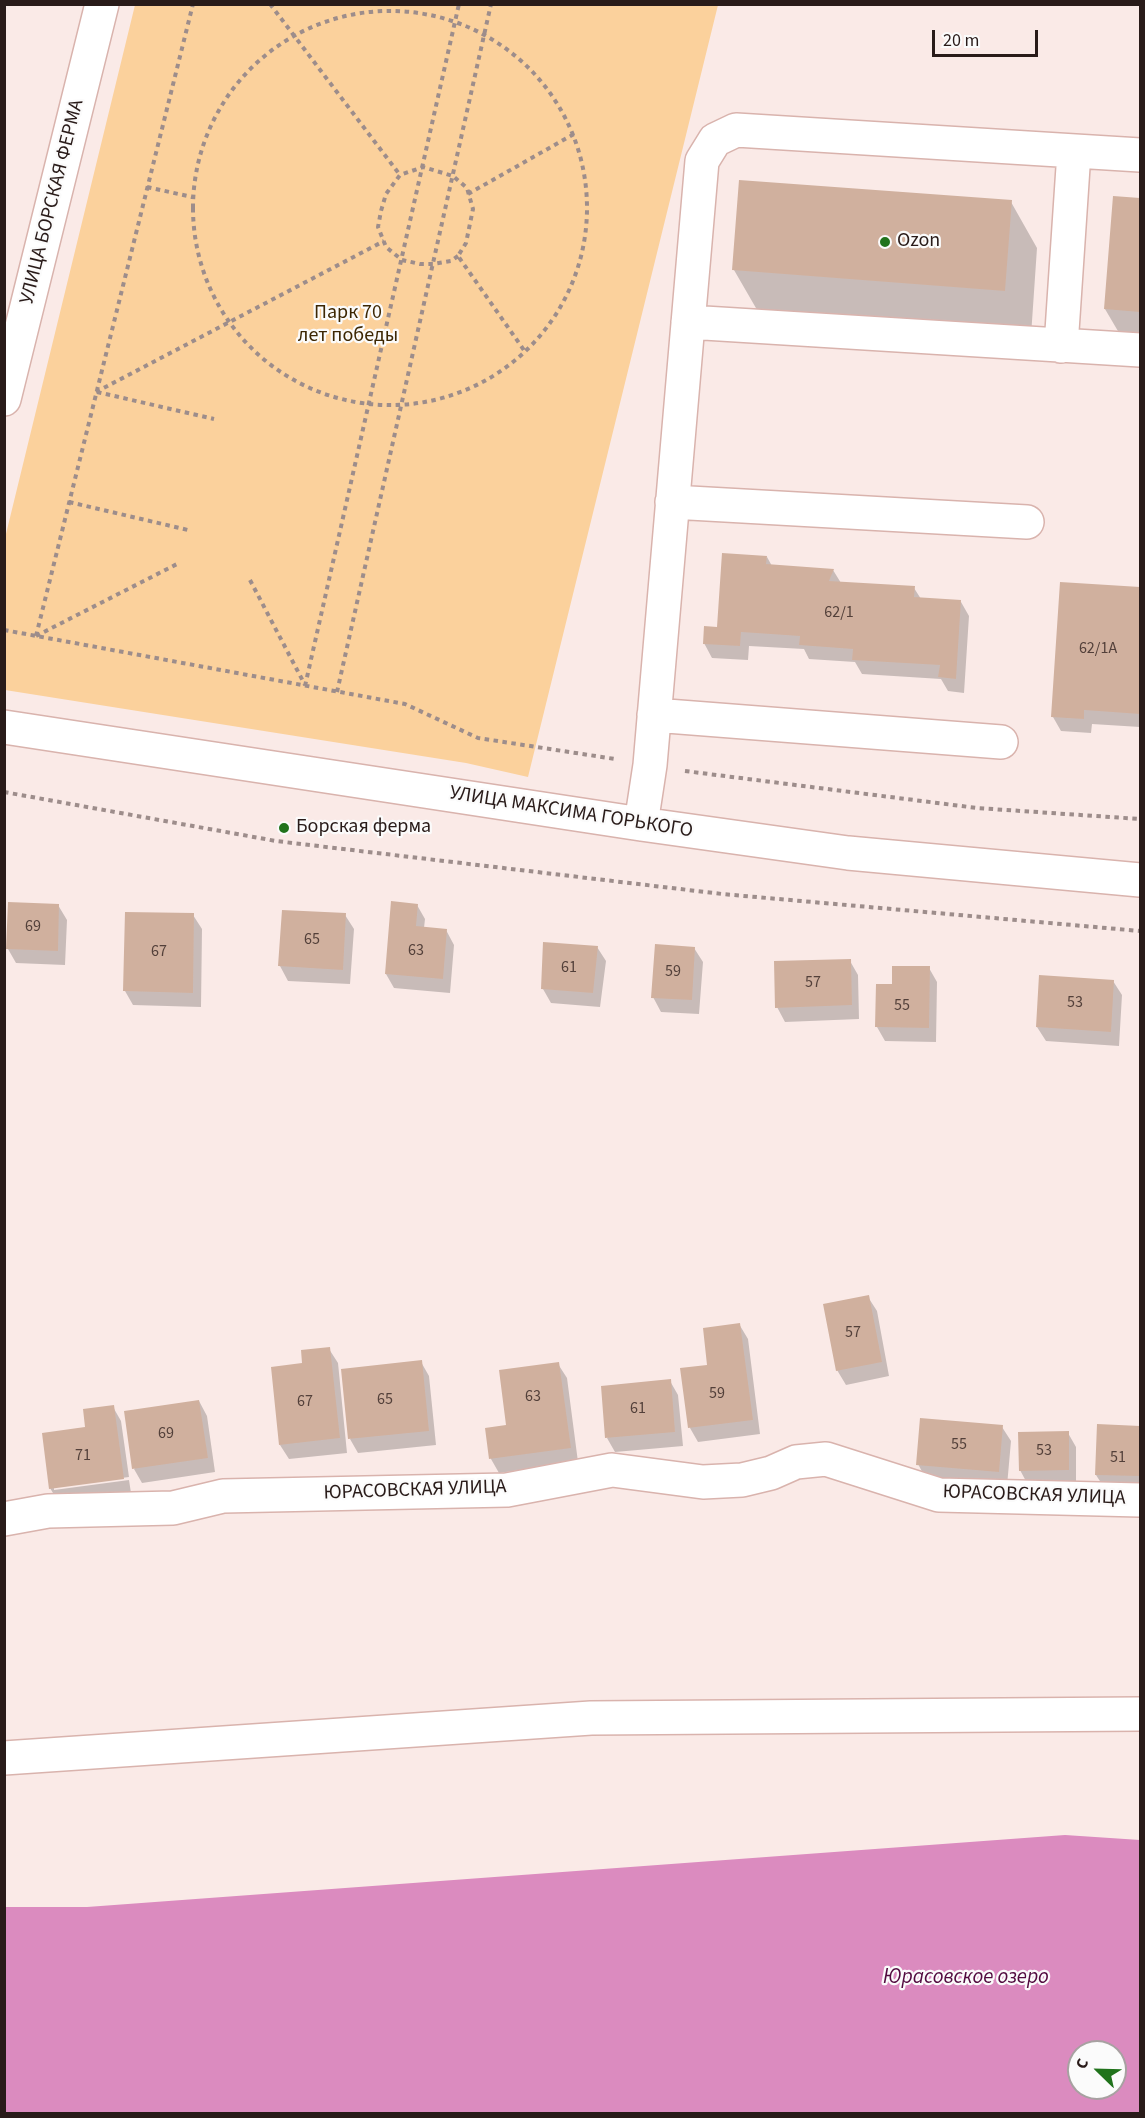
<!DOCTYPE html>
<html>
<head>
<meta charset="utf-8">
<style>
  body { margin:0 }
  #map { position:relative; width:1145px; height:2118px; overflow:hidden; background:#faeae7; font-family:"Source Sans 3",sans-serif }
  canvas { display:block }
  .frame { position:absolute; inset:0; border:6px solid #291b19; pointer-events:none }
  .north { position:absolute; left:1067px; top:2040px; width:60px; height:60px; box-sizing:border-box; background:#fbfbfb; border:2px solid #a7a1a1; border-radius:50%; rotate:293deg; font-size:16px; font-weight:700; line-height:24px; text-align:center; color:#291b19 }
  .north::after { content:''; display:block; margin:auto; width:21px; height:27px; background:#21731c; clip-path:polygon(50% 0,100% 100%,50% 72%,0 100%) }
  .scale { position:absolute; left:932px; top:30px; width:106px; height:27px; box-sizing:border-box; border:3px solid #291b19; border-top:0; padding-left:8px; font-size:18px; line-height:21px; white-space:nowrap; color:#291b19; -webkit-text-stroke:4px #fbfbfb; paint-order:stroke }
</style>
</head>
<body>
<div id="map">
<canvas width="1145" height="2118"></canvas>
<div class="frame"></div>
<div class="north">С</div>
<div class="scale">20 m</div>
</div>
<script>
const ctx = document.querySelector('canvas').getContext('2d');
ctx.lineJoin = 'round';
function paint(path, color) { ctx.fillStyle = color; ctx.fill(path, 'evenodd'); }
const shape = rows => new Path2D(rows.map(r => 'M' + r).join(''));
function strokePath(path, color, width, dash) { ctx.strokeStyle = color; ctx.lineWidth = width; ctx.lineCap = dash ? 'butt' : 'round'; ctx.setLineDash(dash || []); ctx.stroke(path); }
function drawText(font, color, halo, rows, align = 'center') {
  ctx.font = font + ' "Source Sans 3",sans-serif'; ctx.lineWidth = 4.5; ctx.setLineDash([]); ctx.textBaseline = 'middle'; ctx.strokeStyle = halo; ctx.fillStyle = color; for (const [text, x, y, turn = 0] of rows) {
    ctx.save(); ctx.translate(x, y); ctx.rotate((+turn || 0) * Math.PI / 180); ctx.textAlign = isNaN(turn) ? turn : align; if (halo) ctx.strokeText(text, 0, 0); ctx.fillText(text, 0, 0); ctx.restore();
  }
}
const green = shape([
  [135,5,718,5,528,777,466,763,5,690,5,538]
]);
const water = shape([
  [1065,1835,1140,1840,1140,2113,5,2113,5,1907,87,1907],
  [1079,2052,1115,2052,1115,2088,1079,2088]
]);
const shadow = shape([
  [1114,198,1140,200,1140,355,1132,355,1105,309],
  [1011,202,1037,248,1031,336,760,315,734,270],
  [767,557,772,566,833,570,841,583,914,588,921,599,961,602,969,616,964,693,948,691,941,679,862,674,855,662,809,659,804,649,749,646,748,660,712,658,704,643,719,629],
  [1061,583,1140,589,1140,727,1092,724,1091,733,1061,731,1053,717],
  [58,905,67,920,65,965,16,963,8,949],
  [417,905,425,919,424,928,446,930,454,945,450,993,394,988,386,974],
  [126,913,193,915,202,929,201,1007,133,1005,125,991],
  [345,915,354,929,350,984,288,981,280,966],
  [597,947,606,961,600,1007,551,1003,543,989],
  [694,948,703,962,699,1014,661,1012,653,997],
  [850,961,858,975,859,1019,785,1022,777,1007],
  [929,968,937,982,936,1042,885,1041,877,1027,893,986],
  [1113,981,1122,995,1119,1046,1046,1041,1037,1027],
  [868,1297,877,1311,889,1376,846,1385,837,1370],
  [739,1324,748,1339,760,1434,698,1442,690,1428,709,1366],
  [329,1349,338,1363,347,1453,289,1459,280,1445,303,1364],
  [421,1362,429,1376,436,1445,358,1453,350,1439],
  [558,1364,567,1378,578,1462,499,1473,491,1459,487,1429,508,1426],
  [670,1381,678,1395,683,1446,615,1452,607,1438],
  [199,1401,207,1416,215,1472,142,1483,134,1469],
  [113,1407,121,1421,129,1477,54,1487,54,1490,129,1480,131,1493,59,1503,50,1488,86,1428],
  [1098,1426,1140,1427,1140,1490,1105,1489,1096,1475],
  [1002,1427,1011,1441,1007,1486,926,1479,918,1464],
  [1068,1433,1076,1447,1076,1484,1028,1485,1020,1470]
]);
const building = shape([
  [739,180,1012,200,1005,291,732,270],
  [1113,196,1140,198,1140,312,1104,309],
  [722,553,767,556,766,564,834,569,829,581,915,586,914,597,961,600,956,679,938,677,940,665,852,660,853,649,799,645,800,636,741,632,740,646,703,644,704,626,717,627],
  [1060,582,1140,587,1140,714,1084,710,1084,719,1051,717],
  [391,901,418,904,416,926,447,929,443,979,385,974],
  [8,902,59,904,58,951,6,949],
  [282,910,346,913,343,970,278,966],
  [125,912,194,913,193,993,123,991],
  [543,942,598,946,593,993,541,989],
  [655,944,695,947,692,1000,651,998],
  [851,959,852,1005,775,1008,774,961],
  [892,966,930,966,929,1028,875,1027,876,984,892,984],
  [1039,975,1114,980,1111,1032,1036,1027],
  [869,1295,882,1362,836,1371,823,1304],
  [740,1323,753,1420,688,1428,680,1368,707,1365,703,1328],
  [330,1347,340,1438,279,1445,271,1367,302,1363,301,1350],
  [422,1360,429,1431,348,1439,341,1369],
  [559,1362,571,1448,489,1459,485,1428,506,1425,499,1370],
  [671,1379,675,1432,605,1438,601,1386],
  [199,1400,208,1458,132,1469,124,1411],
  [114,1405,124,1479,49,1489,42,1433,85,1427,83,1409],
  [920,1418,1003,1425,999,1472,916,1465],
  [1097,1424,1140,1426,1139,1476,1095,1475],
  [1069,1431,1069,1470,1019,1471,1018,1432]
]);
const path = shape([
  [270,4,400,175],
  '193 208a197 197 0 1 1 394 0a197 197 0 1 1-394 0Z',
  [147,187,192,197],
  [468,194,574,134],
  [458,256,451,261,433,264,420,264,402,260,386,247,378,227,381,211,386,194,400,175,423,167,453,176,467,188,473,209,466,243,458,256,526,353],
  [96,392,384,241],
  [97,392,214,419],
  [69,502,188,530],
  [250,580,305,685],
  [4,630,405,704,478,738,615,759],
  [36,636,193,4],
  [36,636,179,563],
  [305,686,459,4],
  [337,692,491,4],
  [685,771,977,808,1140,819],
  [4,792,276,841,722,894,1140,931]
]);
const minor = shape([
  [688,322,1140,350],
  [1061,346,1074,152],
  [4,399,102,4],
  [672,502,1027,522],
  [654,715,1001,742],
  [4,727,641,824,848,853,1140,880],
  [641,824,650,765,702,161,715,140,736,130,1140,155],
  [4,1519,48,1511,173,1508,223,1496,507,1490,612,1470,703,1482,742,1480,771,1473,796,1462,826,1459,939,1495,1140,1500],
  [4,1758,591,1718,1140,1714]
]);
const markers = [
  [885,242,6,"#21731c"],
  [284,828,6,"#21731c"]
];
const numberNames = [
  ["62/1",839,613],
  ["62/1А",1098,649],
  ["69",33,927],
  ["65",312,940],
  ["63",416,951],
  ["67",159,952],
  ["61",569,968],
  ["59",673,972],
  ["57",813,983],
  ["53",1075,1003],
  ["55",902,1006],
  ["57",853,1333],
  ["59",717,1394],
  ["63",533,1397],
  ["65",385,1400],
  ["67",305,1402],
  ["61",638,1409],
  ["69",166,1434],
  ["55",959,1445],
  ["53",1044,1451],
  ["71",83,1456],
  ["51",1118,1458]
];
const streetNames = [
  ["УЛИЦА БОРСКАЯ ФЕРМА",53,202,-76],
  ["УЛИЦА МАКСИМА ГОРЬКОГО",571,813,9],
  ["ЮРАСОВСКАЯ УЛИЦА",415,1491,-2],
  ["ЮРАСОВСКАЯ УЛИЦА",1034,1496,2]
];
const poiNames = [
  ["Ozon",897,242],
  ["Борская ферма",296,828]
];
const parkNames = [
  ["Парк 70",348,314],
  ["лет победы",348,337]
];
const waterNames = [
  ["Юрасовское озеро",966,1978]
];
paint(green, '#fbd19c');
paint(water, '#db8bbf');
paint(shadow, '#0003');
paint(building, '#d0b09e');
strokePath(minor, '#d9b3ad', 36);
strokePath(path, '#9d8d8b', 4, [4.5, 4.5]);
strokePath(minor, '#fff', 33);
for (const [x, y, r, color] of markers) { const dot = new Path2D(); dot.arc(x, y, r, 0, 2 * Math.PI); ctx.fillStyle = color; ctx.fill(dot); strokePath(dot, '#fbfbfb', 2); }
drawText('16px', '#53403a', null, numberNames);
drawText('20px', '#291b19', '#fbfbfb', streetNames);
drawText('20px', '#291b19', '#fbfbfb', poiNames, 'left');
drawText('20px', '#3d2703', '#fbfbfb', parkNames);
drawText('italic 21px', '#520a3f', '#fbfbfb', waterNames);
</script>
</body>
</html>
